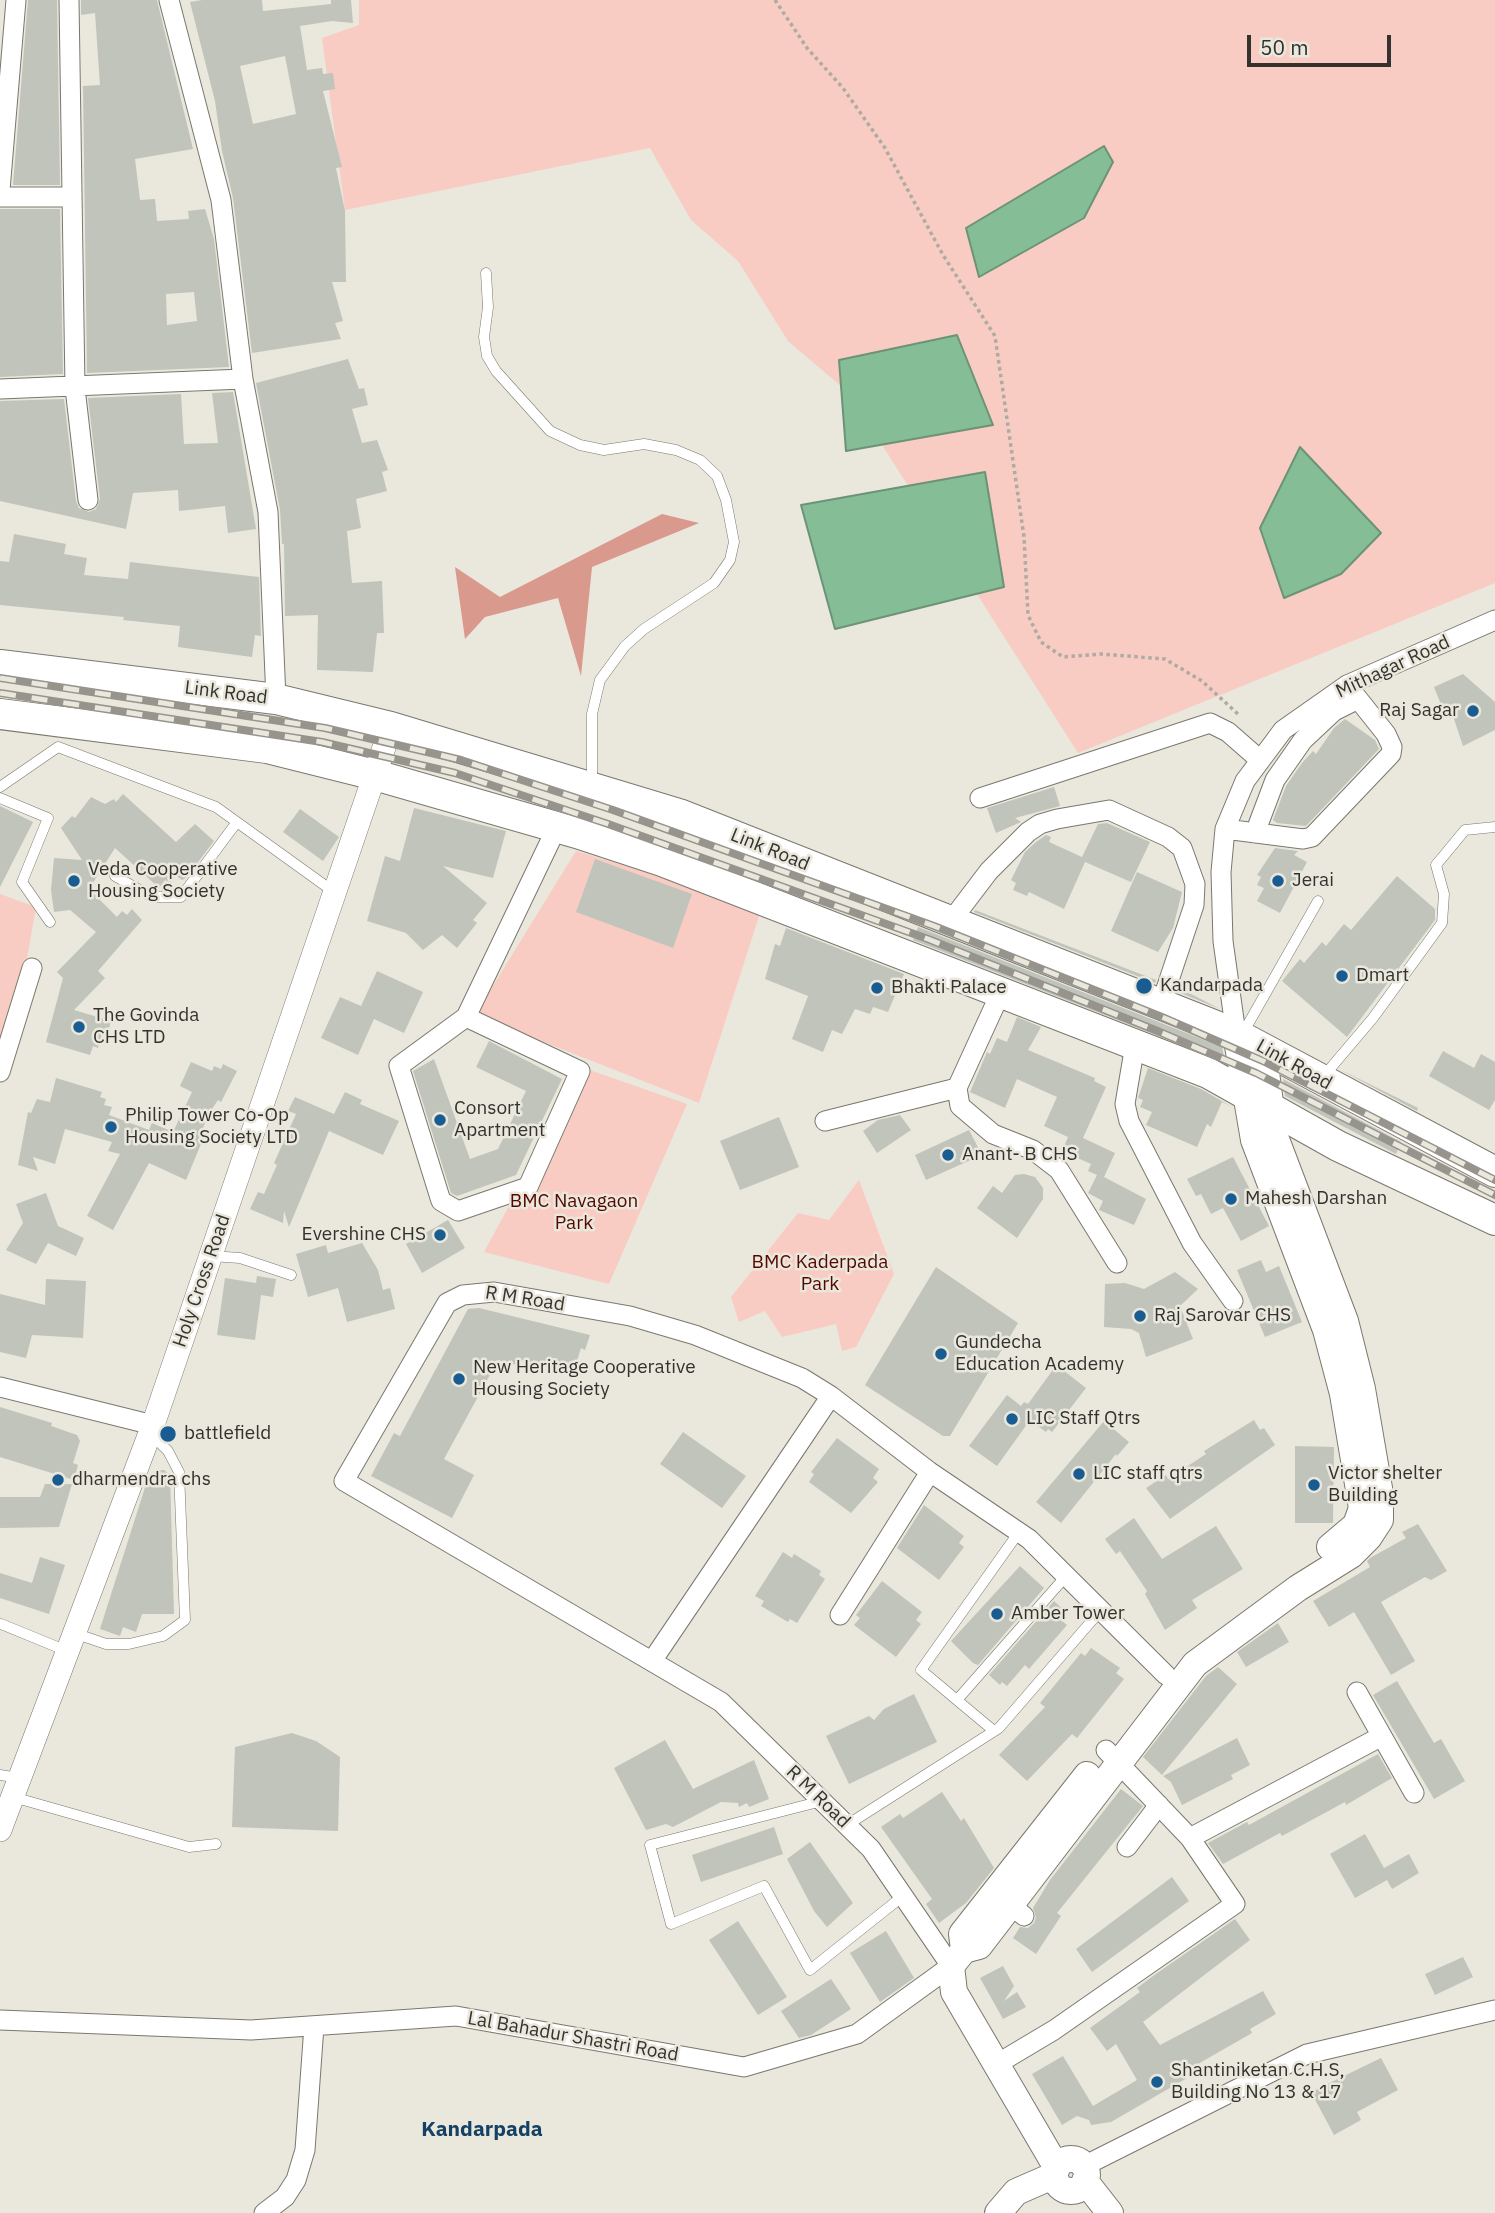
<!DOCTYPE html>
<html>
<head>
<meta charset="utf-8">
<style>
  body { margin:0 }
  #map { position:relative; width:1495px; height:2213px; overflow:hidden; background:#eae7dc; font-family:"IBM Plex Sans",sans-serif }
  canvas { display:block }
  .scale { position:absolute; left:1247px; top:35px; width:144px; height:32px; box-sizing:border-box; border:4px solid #33322e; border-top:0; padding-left:9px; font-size:21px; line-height:24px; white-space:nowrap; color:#33322e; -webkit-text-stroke:5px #eae7dc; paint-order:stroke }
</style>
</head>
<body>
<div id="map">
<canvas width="1495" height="2213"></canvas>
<div class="scale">50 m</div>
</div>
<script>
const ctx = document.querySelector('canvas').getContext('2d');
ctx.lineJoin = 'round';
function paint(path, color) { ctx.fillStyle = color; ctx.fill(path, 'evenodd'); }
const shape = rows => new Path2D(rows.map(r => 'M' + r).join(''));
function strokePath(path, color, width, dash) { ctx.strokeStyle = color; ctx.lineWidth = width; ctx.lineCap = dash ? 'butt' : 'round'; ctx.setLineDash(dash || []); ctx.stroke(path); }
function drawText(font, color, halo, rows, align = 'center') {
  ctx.font = font + ' "IBM Plex Sans",sans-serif'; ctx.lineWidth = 5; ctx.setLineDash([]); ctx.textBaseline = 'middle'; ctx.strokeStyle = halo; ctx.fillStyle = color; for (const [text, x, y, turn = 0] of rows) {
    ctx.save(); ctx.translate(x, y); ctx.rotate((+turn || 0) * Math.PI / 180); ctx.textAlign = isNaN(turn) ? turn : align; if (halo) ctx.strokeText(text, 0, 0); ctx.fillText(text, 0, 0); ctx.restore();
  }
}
const green = shape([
  [359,0,1495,0,1495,583,1078,753,849,393,788,341,738,261,691,220,650,148,345,210,322,38,359,25],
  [576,851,762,907,699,1103,475,1015],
  [0,894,36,907,22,987,0,1054],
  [584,1068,687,1104,609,1284,484,1252],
  [859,1180,894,1274,856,1347,842,1351,836,1324,782,1337,765,1311,739,1322,731,1297,798,1213,829,1220]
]);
const forest = shape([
  [662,514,699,523,592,567,581,676,558,598,485,617,465,639,455,567,500,597]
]);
const water = shape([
  [1104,146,1113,162,1084,218,979,277,966,228,1104,146],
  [957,335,993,425,846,451,839,360,957,335],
  [1300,447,1381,533,1341,574,1284,598,1260,528,1300,447],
  [985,472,1004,587,835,629,801,505,985,472]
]);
const building = shape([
  [28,0,57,0,60,185,13,185],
  [81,0,157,0,193,149,135,159,140,200,155,199,157,221,189,219,188,211,205,209,214,239,229,367,87,373,83,86,100,85,95,13,81,15],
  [194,292,197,321,167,325,166,294],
  [202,0,262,0,263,11,331,4,331,0,351,0,353,23,332,21,300,26,307,70,322,68,323,74,333,73,335,89,323,91,342,167,336,168,345,211,346,282,332,282,343,321,335,323,341,339,252,353,233,198,222,151,215,101,190,2],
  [285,56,296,114,253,124,240,66],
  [0,209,60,209,63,374,0,377],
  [348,359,359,389,364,388,368,405,352,409,362,443,377,440,388,470,382,472,387,491,356,499,361,528,347,531,352,583,382,581,384,633,377,633,373,672,317,670,318,615,285,616,284,544,282,544,280,510,256,383],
  [233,392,256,529,228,533,225,506,179,511,178,490,133,493,126,529,0,501,0,401,64,399,76,501,79,508,89,512,96,509,100,499,88,398,181,394,184,444,218,443,212,393],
  [14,534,66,544,64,554,87,558,84,575,128,579,130,562,259,577,261,636,255,635,252,657,178,647,180,626,123,620,124,617,0,605,0,561,9,562],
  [1463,674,1495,702,1495,730,1463,746,1451,710,1444,712,1434,687],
  [1345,719,1375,740,1379,749,1306,826,1277,823,1273,820,1286,786,1302,763,1313,751,1316,754,1334,728],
  [1054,787,1060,806,1015,818,1021,822,996,833,987,808],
  [123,794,176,842,195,824,214,841,186,878,182,880,175,875,170,883,165,880,159,888,115,848,89,889,117,917,122,911,127,915,132,909,142,920,98,971,105,978,74,1010,111,1021,107,1036,102,1034,98,1048,93,1046,90,1055,46,1042,63,978,57,972,96,932,70,910,54,912,51,890,54,858,82,860,61,828,72,816,75,818,91,797,105,804,114,799,116,802],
  [0,806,33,822,0,887],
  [414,808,506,831,493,878,443,866,487,903,473,920,477,923,457,948,442,935,423,950,406,933,367,921,385,856,400,861],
  [300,809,339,837,323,861,283,832],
  [1107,823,1150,842,1131,882,1085,862,1064,909,1029,892,1027,896,1013,890,1016,883,1011,880,1025,852,1036,842,1046,835,1051,837,1049,842,1082,857,1098,824],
  [1275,848,1298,851,1294,855,1307,862,1280,913,1257,901,1264,888,1257,885,1261,877,1257,875],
  [595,859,692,894,673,948,576,912],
  [1137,872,1182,892,1173,928,1158,952,1111,931],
  [1397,876,1435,909,1435,920,1347,1037,1282,981,1300,959,1304,963,1322,942,1326,946,1344,924,1351,930],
  [975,910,1156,980,1155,983,974,912],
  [918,927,1222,1047,1225,1062,913,940],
  [786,928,904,974,888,1012,873,1007,870,1014,855,1009,842,1034,832,1030,823,1052,792,1039,808,996,765,979,775,944,780,946],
  [377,971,423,992,404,1033,374,1019,358,1055,321,1038,340,997,361,1006],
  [1179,989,1193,995,1220,1009,1178,992],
  [1017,1017,1041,1027,1028,1050,1095,1078,1094,1081,1106,1087,1083,1138,1115,1153,1104,1177,1146,1199,1134,1225,1099,1210,1103,1201,1088,1193,1097,1175,1088,1171,1091,1164,1062,1151,1068,1137,1044,1126,1057,1097,1017,1079,1005,1108,970,1092,987,1052,990,1054,997,1038,1007,1042],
  [489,1041,562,1079,516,1175,457,1196,451,1193,413,1071,434,1059,470,1159,498,1149,526,1091,476,1067],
  [1443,1051,1474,1068,1481,1054,1495,1062,1495,1100,1489,1110,1429,1076],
  [191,1062,212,1071,214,1066,221,1069,223,1064,237,1071,221,1102,218,1100,212,1109,199,1136,201,1144,186,1180,149,1163,113,1230,87,1216,120,1154,108,1151,112,1142,65,1129,55,1164,33,1157,38,1171,18,1165,28,1112,31,1113,37,1099,50,1102,56,1078,102,1092,100,1097,106,1099,104,1105,112,1107,109,1115,149,1130,152,1123,173,1132,192,1092,180,1086],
  [1148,1068,1201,1089,1232,1107,1222,1102,1211,1127,1207,1124,1197,1147,1146,1125,1152,1112,1140,1107,1143,1100,1138,1098],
  [1339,1069,1418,1108,1417,1111],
  [1283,1079,1401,1142,1396,1154,1285,1096],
  [345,1092,362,1100,360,1104,399,1121,383,1155,329,1131,289,1227,284,1211,283,1223,250,1209,258,1192,264,1194,277,1165,274,1163,296,1114,288,1111,295,1097,334,1114],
  [900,1115,911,1130,877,1153,863,1131,878,1120],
  [779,1117,799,1167,740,1190,720,1141],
  [969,1130,982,1155,926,1180,915,1155],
  [1233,1157,1269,1226,1241,1241,1223,1208,1211,1214,1201,1194,1196,1196,1187,1179],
  [1024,1174,1035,1177,1043,1188,1043,1199,1017,1238,977,1208,993,1186,1002,1193,1015,1175],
  [46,1193,58,1226,84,1238,76,1256,48,1243,36,1264,6,1250,23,1223,16,1204],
  [448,1220,465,1248,422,1273,406,1244],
  [362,1243,378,1270,383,1290,390,1288,395,1309,347,1322,338,1288,308,1297,296,1254,326,1245,328,1253],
  [1261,1260,1266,1272,1279,1266,1302,1322,1265,1337,1237,1270],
  [936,1267,1018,1323,950,1436,943,1436,865,1385],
  [1175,1272,1198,1289,1180,1306,1193,1339,1146,1357,1139,1333,1131,1329,1104,1327,1105,1284,1125,1283,1144,1289],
  [257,1276,276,1279,273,1297,261,1295,255,1340,217,1335,225,1278,256,1283],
  [46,1279,86,1281,83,1338,32,1335,26,1358,0,1352,0,1294,45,1305],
  [479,1308,590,1335,585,1350,581,1348,573,1374,522,1360,520,1366,498,1360,444,1459,474,1475,452,1518,371,1476,394,1433,400,1436,468,1309],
  [1055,1367,1059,1367,1086,1388,1052,1432,1048,1429,1046,1432,1030,1420,997,1466,969,1446,1007,1395,1021,1406,1024,1402,1028,1404],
  [0,1407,52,1423,51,1426,77,1435,80,1441,73,1463,78,1465,74,1480,0,1457],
  [1254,1420,1260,1430,1264,1428,1275,1445,1170,1519,1146,1488,1166,1475,1168,1479,1206,1454,1204,1451],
  [1104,1421,1129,1442,1117,1456,1116,1454,1061,1523,1036,1502],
  [683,1432,746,1476,722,1508,660,1464],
  [837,1438,879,1469,873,1478,878,1482,851,1513,809,1482,814,1474,811,1472],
  [1295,1446,1334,1447,1333,1523,1295,1523],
  [158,1470,164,1470,170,1475,174,1614,142,1614,136,1632,123,1627,120,1636,100,1629,147,1481],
  [45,1484,72,1484,59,1527,0,1528,0,1497,40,1497],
  [924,1505,964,1536,959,1543,964,1547,939,1580,897,1548],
  [1134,1518,1162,1559,1216,1526,1243,1569,1192,1600,1197,1608,1165,1630,1145,1594,1147,1591,1120,1551,1116,1554,1105,1539],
  [1418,1524,1447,1571,1431,1580,1425,1577,1381,1602,1415,1661,1391,1675,1354,1612,1329,1627,1313,1601,1370,1567,1367,1561,1370,1558,1406,1538,1402,1532],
  [783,1552,792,1558,794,1554,821,1571,819,1575,825,1579,797,1623,790,1619,788,1622,761,1606,764,1601,755,1596],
  [40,1557,65,1565,49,1614,0,1598,0,1573,32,1583],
  [1020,1566,1044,1588,978,1665,973,1663,951,1641],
  [882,1581,922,1612,916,1620,921,1624,896,1657,854,1625,860,1618,856,1615],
  [1054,1601,1067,1613,1061,1620,1067,1625,1029,1669,1025,1665,1007,1686,1002,1682,1000,1685,989,1675],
  [1278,1623,1289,1642,1246,1667,1237,1652],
  [1091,1648,1120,1668,1116,1673,1124,1679,1077,1738,1072,1734,1027,1781,999,1755,1045,1707,1040,1703,1081,1653,1085,1656],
  [1218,1667,1237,1684,1162,1775,1143,1757,1206,1676],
  [1397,1681,1434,1743,1441,1739,1465,1781,1434,1799,1373,1695],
  [914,1694,937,1742,849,1784,826,1736,869,1716,874,1720,884,1709],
  [292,1733,316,1741,340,1757,338,1831,232,1827,235,1747],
  [1237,1738,1250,1765,1231,1775,1233,1779,1182,1805,1171,1782,1163,1776],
  [665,1740,693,1789,754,1760,769,1799,749,1807,747,1803,739,1807,738,1803,721,1802,673,1827,666,1824,646,1830,614,1768],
  [1378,1754,1392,1778,1346,1805,1345,1802,1282,1836,1280,1833,1223,1864,1208,1843,1247,1822,1249,1825],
  [1121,1789,1143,1806,1057,1913,1061,1916,1036,1954,1013,1938,1020,1927,1028,1928,1034,1923,1036,1917,1033,1908,1050,1880],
  [942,1792,961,1821,964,1818,994,1868,966,1903,939,1923,926,1904,932,1899,881,1827,900,1814,903,1818],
  [774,1827,783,1854,701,1882,692,1855],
  [1365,1834,1384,1868,1409,1854,1419,1873,1392,1889,1387,1880,1355,1898,1330,1854],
  [810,1842,853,1903,827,1927,814,1911,787,1859],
  [1172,1877,1189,1901,1092,1972,1076,1949],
  [1235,1919,1250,1940,1143,2022,1160,2045,1263,1991,1276,2014,1250,2029,1252,2033,1191,2068,1194,2074,1111,2122,1091,2125,1089,2120,1077,2116,1062,2125,1032,2074,1063,2056,1093,2106,1137,2080,1116,2044,1107,2051,1090,2028,1140,1992,1137,1988,1153,1976],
  [738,1921,787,1997,758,2015,709,1940],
  [886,1931,914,1978,880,2002,850,1953],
  [1463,1957,1473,1977,1435,1995,1425,1974],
  [1003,1966,1014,1986,1004,2001,1017,1992,1026,2007,1003,2019,980,1978],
  [831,1979,851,2009,811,2035,799,2038,781,2011],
  [1381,2058,1398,2090,1357,2112,1361,2120,1334,2135,1311,2092]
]);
const path = shape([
  [775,0,807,48,843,88,885,148,943,255,995,336,1024,537,1028,615,1041,642,1063,657,1101,654,1165,659,1202,681,1239,715]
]);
const service = shape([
  [486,273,488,307,484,337,487,356,496,371,550,431,580,445,604,450,644,444,676,450,700,460,717,476,726,500,734,542,730,560,714,583,644,629,625,646,600,680,592,714,592,785],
  [0,787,58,747,216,807,334,892],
  [0,798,48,818,22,882,50,922],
  [115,876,152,897,181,897,237,822],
  [1243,1033,1318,901],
  [1323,1077,1373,1018,1442,923,1444,894,1436,865,1465,830,1495,827],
  [211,1256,240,1258,291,1275],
  [1,1624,67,1651],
  [74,1633,106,1644,129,1644,163,1636,185,1620,179,1472,168,1451,150,1433],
  [957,1700,1066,1576],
  [994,1731,921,1670,1019,1532],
  [0,1775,19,1778],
  [13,1797,189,1847,216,1844],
  [822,1801,650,1845,671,1924,764,1886,810,1970,903,1896],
  [847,1825,999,1728,1101,1610]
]);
const minor = shape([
  [69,0,75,388,88,500],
  [169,0,221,200,243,379,268,512,276,699],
  [0,190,16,0],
  [0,197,70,197],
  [0,389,243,379],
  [980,798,1210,723,1228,732,1260,760],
  [1225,829,1303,839,1312,837,1391,754,1392,747,1386,734,1347,685],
  [1255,833,1275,780,1303,740,1334,711,1358,699],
  [951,921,989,871,1028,832,1040,824,1057,819,1109,810,1168,837,1182,848,1195,884,1194,905,1161,1004],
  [466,1017,580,1071,528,1187,458,1211,441,1201,399,1066,466,1017,557,827],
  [1236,1034,1223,941,1221,872,1225,829,1245,781,1283,730,1347,685,1495,620],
  [1135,1045,1125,1104,1129,1121,1192,1243,1233,1301],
  [0,1072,32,968],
  [957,1088,960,1106,993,1134,1033,1150,1059,1170,1117,1263],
  [825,1121,957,1088,1000,994],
  [0,1387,153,1425],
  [831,1396,930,1472,1029,1539,1166,1675],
  [840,1615,930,1472],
  [1357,1692,1414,1793],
  [1106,1750,1190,1838],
  [1127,1847,1159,1805],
  [1001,1897,1024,1916],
  [0,2020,251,2030,456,2016,744,2067,857,2034,951,1966,871,1849,721,1702,344,1481,447,1303,463,1295,494,1292,630,1316,695,1335,802,1378,831,1396,652,1661],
  [997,2064,1054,2030,1235,1904,1190,1838,1382,1736],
  [1084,2166,1307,2054,1495,2010],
  [264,2213,285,2197,296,2180,305,2150,314,2026]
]);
const tertiary = shape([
  [0,1830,153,1425,391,727]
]);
const secondary = shape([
  [1236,1034,1254,1140,1326,1330,1343,1394,1362,1508,1356,1525,1330,1547],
  [964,1950,962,1934,1087,1775],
  [951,1966,964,1950,979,1946,1195,1664,1298,1588,1351,1555,1369,1537,1380,1520,1380,1494,1362,1389,1345,1321,1274,1134,1263,1049],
  [951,1966,954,1992,1057,2168],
  '1055 2175a16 16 0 1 1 32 0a16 16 0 1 1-32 0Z',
  [1085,2181,1110,2213],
  [998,2213,1016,2192,1055,2175]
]);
const primary = shape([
  [0,665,276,699,391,727,679,814,1236,1034,1495,1172],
  [0,714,267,748,375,775,577,833,662,861,1208,1073,1338,1146,1495,1220]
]);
const rail = shape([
  [0,678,325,728,461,760,613,810,934,926,1162,1017,1263,1061,1495,1180],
  [0,693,322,742,455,773,608,824,928,939,1155,1030,1256,1073,1495,1195]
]);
const markers = [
  [1473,711,7,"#195c91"],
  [74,881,7,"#195c91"],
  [1278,881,7,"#195c91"],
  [1342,976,7,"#195c91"],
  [1144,986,9,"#195c91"],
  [877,988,7,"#195c91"],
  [79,1027,7,"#195c91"],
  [440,1120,7,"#195c91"],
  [111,1127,7,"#195c91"],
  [948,1155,7,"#195c91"],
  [1231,1199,7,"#195c91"],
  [440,1235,7,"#195c91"],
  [1140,1316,7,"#195c91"],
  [941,1354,7,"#195c91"],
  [459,1379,7,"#195c91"],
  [1012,1419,7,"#195c91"],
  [168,1434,9,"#195c91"],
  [1079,1474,7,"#195c91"],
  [58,1480,7,"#195c91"],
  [1314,1485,7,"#195c91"],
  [997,1614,7,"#195c91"],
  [1157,2082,7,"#195c91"]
];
const streetNames = [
  ["Mithagar Road",1393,667,-25],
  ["Link Road",226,693,7],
  ["Link Road",770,850,22],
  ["Link Road",1294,1065,29],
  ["Holy Cross Road",202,1281,-71],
  ["R M Road",525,1299,9],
  ["R M Road",818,1797,44],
  ["Lal Bahadur Shastri Road",573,2037,10]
];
const poiNames = [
  ["Raj Sagar",1459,711,"right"],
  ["Veda Cooperative",88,870],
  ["Housing Society",88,892],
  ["Jerai",1292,881],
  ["Dmart",1356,976],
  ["Kandarpada",1160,986],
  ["Bhakti Palace",891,988],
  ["The Govinda",93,1016],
  ["CHS LTD",93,1038],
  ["Consort",454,1109],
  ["Apartment",454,1131],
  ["Philip Tower Co-Op",125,1116],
  ["Housing Society LTD",125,1138],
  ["Anant- B CHS",962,1155],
  ["Mahesh Darshan",1245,1199],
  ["Evershine CHS",426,1235,"right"],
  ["Raj Sarovar CHS",1154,1316],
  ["Gundecha",955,1343],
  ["Education Academy",955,1365],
  ["New Heritage Cooperative",473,1368],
  ["Housing Society",473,1390],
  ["LIC Staff Qtrs",1026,1419],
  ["battlefield",184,1434],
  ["LIC staff qtrs",1093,1474],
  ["Victor shelter",1328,1474],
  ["Building",1328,1496],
  ["dharmendra chs",72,1480],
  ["Amber Tower",1011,1614],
  ["Shantiniketan C.H.S,",1171,2071],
  ["Building No 13 & 17",1171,2093]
];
const parkNames = [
  ["BMC Navagaon",574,1202],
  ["Park",574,1224],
  ["BMC Kaderpada",820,1263],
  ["Park",820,1285]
];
const neighbourhoodNames = [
  ["Kandarpada",482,2130]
];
paint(green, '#f9ccc3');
paint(forest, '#da998d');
paint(water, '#84bd96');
strokePath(water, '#6c9377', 2);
paint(building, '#c1c4bb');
strokePath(service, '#7a786e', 11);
strokePath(minor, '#7a786e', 21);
strokePath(tertiary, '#7a786e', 24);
strokePath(secondary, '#7a786e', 28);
strokePath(primary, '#7a786e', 32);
strokePath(path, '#adaba2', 3.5, [3.5, 3.5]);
strokePath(service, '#fff', 10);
strokePath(minor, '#fff', 19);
strokePath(tertiary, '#fff', 23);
strokePath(secondary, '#fff', 26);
strokePath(primary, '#fff', 30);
strokePath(rail, '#96948c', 8);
strokePath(rail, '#eae7dc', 5, [16]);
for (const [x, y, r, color] of markers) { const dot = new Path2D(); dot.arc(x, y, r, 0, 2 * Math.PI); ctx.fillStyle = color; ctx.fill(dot); strokePath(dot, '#eae7dc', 2.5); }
drawText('19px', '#33322e', '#eae7dc', streetNames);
drawText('19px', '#33322e', '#eae7dc', poiNames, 'left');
drawText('19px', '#550701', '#eae7dc', parkNames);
drawText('bold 21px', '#144166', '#eae7dc', neighbourhoodNames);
</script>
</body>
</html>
